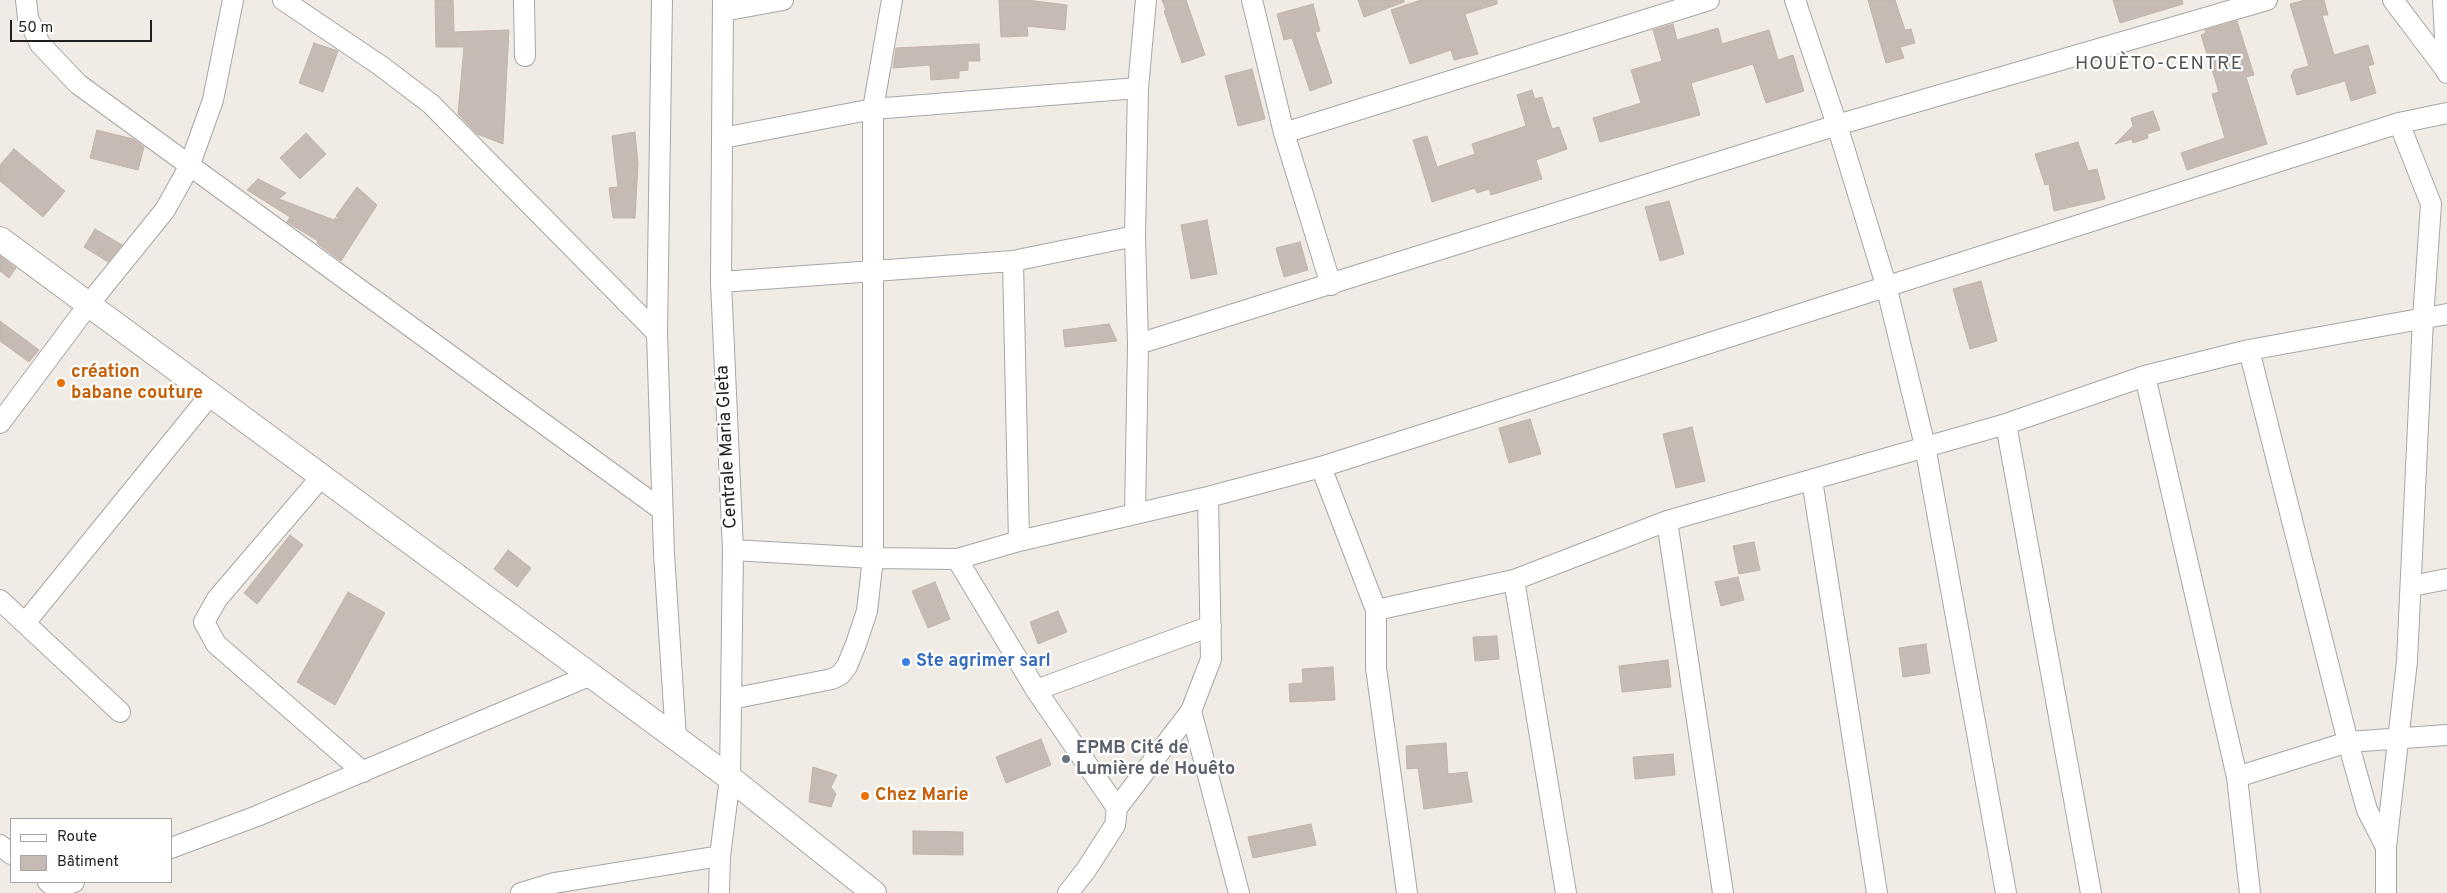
<!DOCTYPE html>
<html>
<head>
<meta charset="utf-8">
<style>
  body { margin:0 }
  #map { position:relative; width:2447px; height:893px; overflow:hidden; background:#f0ece5; font-family:Overpass,sans-serif }
  canvas { display:block }
  .legend { position:absolute; left:10px; top:818px; width:162px; height:65px; box-sizing:border-box; background:#fff; border:1px solid #a5a5a5; margin:0; padding:6px 9px; list-style:none; font-size:15px; color:#1f1f1f }
  .legend li { display:flex; align-items:center; gap:10px; height:25px }
  .legend b { width:25px; border:1px solid #a5a5a5 }
  .scale { position:absolute; left:10px; top:20px; width:142px; height:22px; box-sizing:border-box; border:2px solid #1f1f1f; border-top:0; padding-left:6px; font-size:15px; line-height:18px; white-space:nowrap; color:#1f1f1f; -webkit-text-stroke:4px #fff; paint-order:stroke }
</style>
</head>
<body>
<div id="map">
<canvas width="2447" height="893"></canvas>
<ul class="legend">
<li><b style="height:6px;background:#fff"></b>Route</li>
<li><b style="height:14px;background:#c5bbb4"></b>Bâtiment</li>
</ul>
<div class="scale">50 m</div>
</div>
<script>
const ctx = document.querySelector('canvas').getContext('2d');
ctx.lineJoin = 'round';
function paint(path, color) { ctx.fillStyle = color; ctx.fill(path, 'evenodd'); }
const shape = rows => new Path2D(rows.map(r => 'M' + r).join(''));
function strokePath(path, color, width, dash) { ctx.strokeStyle = color; ctx.lineWidth = width; ctx.lineCap = dash ? 'butt' : 'round'; ctx.setLineDash(dash || []); ctx.stroke(path); }
function drawText(font, color, halo, rows, align = 'center') {
  ctx.font = font + ' Overpass,sans-serif'; ctx.lineWidth = 4.5; ctx.setLineDash([]); ctx.textBaseline = 'middle'; ctx.strokeStyle = halo; ctx.fillStyle = color; for (const [text, x, y, turn = 0] of rows) {
    ctx.save(); ctx.translate(x, y); ctx.rotate((+turn || 0) * Math.PI / 180); ctx.textAlign = isNaN(turn) ? turn : align; if (halo) ctx.strokeText(text, 0, 0); ctx.fillText(text, 0, 0); ctx.restore();
  }
}
const building = shape([
  [435,0,453,0,454,32,509,30,503,144,477,134,458,114,464,47,436,47,435,0],
  [999,0,1026,0,1067,5,1065,30,1027,26,1028,36,1001,37,999,0],
  [1162,0,1186,0,1205,55,1182,63,1164,11,1166,10,1162,0],
  [1358,0,1404,0,1404,2,1364,17,1358,0],
  [1421,0,1497,0,1497,4,1465,14,1478,54,1454,60,1451,50,1410,64,1391,10,1421,0],
  [1868,0,1895,0,1905,30,1911,29,1915,43,1900,47,1904,58,1886,63,1868,0],
  [2113,0,2182,0,2183,4,2120,23,2113,0],
  [2305,0,2324,0,2328,15,2322,15,2334,55,2368,45,2374,64,2368,66,2376,93,2351,101,2345,81,2297,95,2291,76,2294,70,2309,66,2290,4,2305,0],
  [1313,4,1320,31,1315,32,1332,83,1310,91,1292,38,1284,40,1277,14,1313,4],
  [2237,21,2254,75,2246,77,2267,144,2187,170,2181,153,2225,138,2212,94,2219,92,2201,35,2206,33,2205,30,2237,21],
  [1673,24,1677,40,1718,28,1722,44,1769,30,1778,60,1793,55,1804,91,1766,103,1753,64,1691,83,1700,115,1600,142,1593,118,1641,103,1631,70,1662,61,1653,30,1673,24],
  [314,43,338,51,323,92,299,83,314,43],
  [979,44,980,61,968,61,968,70,959,71,959,78,931,80,930,65,893,68,896,48,979,44],
  [1252,69,1265,119,1238,126,1225,76,1252,69],
  [1532,90,1535,99,1542,97,1552,129,1559,127,1567,149,1536,160,1542,179,1491,195,1489,189,1477,193,1475,188,1432,202,1413,140,1427,136,1437,167,1475,154,1472,144,1526,126,1517,95,1532,90],
  [2153,111,2160,130,2147,134,2148,138,2133,143,2132,139,2115,144,2133,126,2131,118,2153,111],
  [97,130,133,139,144,147,138,170,90,158,97,130],
  [635,132,638,164,635,218,613,218,609,188,618,187,612,136,635,132],
  [306,133,326,154,300,179,280,158,306,133],
  [2078,142,2088,171,2097,169,2105,199,2054,211,2049,184,2045,185,2035,154,2078,142],
  [14,149,65,191,43,217,0,181,0,165,14,149],
  [258,179,286,193,279,199,334,220,335,218,340,220,336,216,357,187,377,205,341,261,317,243,318,241,287,222,290,217,247,190,258,179],
  [1669,201,1684,254,1660,261,1645,207,1669,201],
  [1207,220,1217,274,1191,279,1181,225,1207,220],
  [95,229,122,245,108,262,84,247,95,229],
  [1300,242,1308,270,1284,277,1276,248,1300,242],
  [0,256,16,268,9,278,0,271,0,256],
  [1981,281,1997,341,1970,349,1953,289,1981,281],
  [0,321,39,350,29,362,0,341,0,321],
  [1109,324,1117,341,1065,347,1063,330,1109,324],
  [1530,419,1541,454,1509,463,1499,428,1530,419],
  [1692,427,1705,481,1676,488,1663,434,1692,427],
  [290,535,303,545,257,604,244,593,290,535],
  [1754,542,1760,570,1739,574,1733,546,1754,542],
  [508,550,531,568,517,587,494,569,508,550],
  [1738,577,1744,600,1721,606,1715,582,1738,577],
  [935,582,950,619,928,628,912,591,935,582],
  [348,592,385,613,335,705,297,682,348,592],
  [1058,611,1067,632,1038,644,1030,622,1058,611],
  [1497,636,1499,659,1475,661,1473,637,1497,636],
  [1926,644,1930,673,1903,677,1899,648,1926,644],
  [1668,660,1671,687,1622,692,1619,666,1668,660],
  [1333,667,1335,700,1290,702,1289,684,1303,683,1302,669,1333,667],
  [1041,739,1051,765,1006,783,996,757,1041,739],
  [1446,743,1448,774,1467,772,1472,802,1424,809,1418,768,1407,769,1406,746,1446,743],
  [1673,754,1675,775,1635,779,1633,757,1673,754],
  [813,767,837,775,831,787,836,794,831,807,809,802,813,767],
  [1311,824,1316,845,1253,858,1248,837,1311,824],
  [913,831,963,832,963,855,913,854,913,831]
]);
const minor = shape([
  [26,0,28,18,40,44,78,84,662,510],
  [283,0,381,66,431,104,657,333],
  [524,0,525,56],
  [662,0,657,333,664,554,676,738],
  [1146,0,1138,88,1135,236,1138,344,1837,125,2267,0],
  [1252,0,1284,133,1331,285],
  [1795,0,1837,125,1886,285,1925,446,2006,893],
  [2393,0,2445,69],
  [2443,0,2447,73],
  [723,11,783,0],
  [1284,133,1709,0],
  [723,138,873,109,1138,88],
  [1013,261,1019,541],
  [721,282,1013,261,1135,236],
  [2249,350,2348,742,2367,810,2386,847,2386,893],
  [2145,376,2237,777,2250,893],
  [0,423,89,304,165,210,189,167,213,100,233,0],
  [2006,424,2091,893],
  [1321,467,1376,610,1376,668,1407,893],
  [322,476,217,599,204,622,216,644,363,772],
  [1812,480,1877,893],
  [1135,514,1138,344],
  [1667,521,1723,893],
  [733,550,873,558,957,559,1019,541,1208,497,1321,467,2399,123,2447,113],
  [957,559,1036,690,1117,808,1115,825,1086,870,1068,893],
  [1514,580,1566,893],
  [2412,586,2447,579],
  [0,600,120,712],
  [1376,610,1514,580,1667,521,2006,424,2145,376,2249,350,2447,314],
  [25,623,211,394],
  [1036,690,1211,626],
  [731,699,832,679,840,675,847,666,856,644,867,611,873,558,873,109,892,0],
  [1191,711,1239,893],
  [2237,777,2348,742,2447,735],
  [1117,808,1191,711,1211,659,1208,497],
  [0,845,11,854],
  [2386,847,2407,661,2423,319,2431,204,2399,123],
  [171,848,257,816,591,675],
  [48,882,56,888,74,882],
  [521,893,554,883,720,856],
  [719,893,720,856,730,778,733,550,721,282,723,0]
]);
const tertiary = shape([
  [0,239,730,778,874,893]
]);
const markers = [
  [61,383,5,"#e8710a"],
  [906,662,5,"#3f7fe0"],
  [1066,759,5,"#6b7280"],
  [865,796,5,"#e8710a"]
];
const foodNames = [
  ["création",71,373],
  ["babane couture",71,394],
  ["Chez Marie",875,796]
];
const streetNames = [
  ["Centrale Maria Gleta",728,447,-93]
];
const shopNames = [
  ["Ste agrimer sarl",916,662]
];
const worshipNames = [
  ["EPMB Cité de",1076,749],
  ["Lumière de Houêto",1076,770]
];
const neighbourhoodNames = [
  ["HOUÈTO-CENTRE",2159,65]
];
paint(building, '#c5bbb4');
strokePath(building, '#c2b2a7', 1);
strokePath(minor, '#a6a6a6', 22);
strokePath(tertiary, '#a6a6a6', 26);
strokePath(minor, '#fff', 20);
strokePath(tertiary, '#fff', 24);
for (const [x, y, r, color] of markers) { const dot = new Path2D(); dot.arc(x, y, r, 0, 2 * Math.PI); ctx.fillStyle = color; ctx.fill(dot); strokePath(dot, '#fff', 2); }
drawText('bold 18px', '#c56008', '#fff', foodNames, 'left');
drawText('18px', '#1f1f1f', '#fff', streetNames);
drawText('bold 18px', '#366cbe', '#fff', shopNames, 'left');
drawText('bold 18px', '#5b616d', '#fff', worshipNames, 'left');
ctx.letterSpacing = '1px';
drawText('19px', '#525252', '#fff', neighbourhoodNames);
ctx.letterSpacing = '0px';
</script>
</body>
</html>
